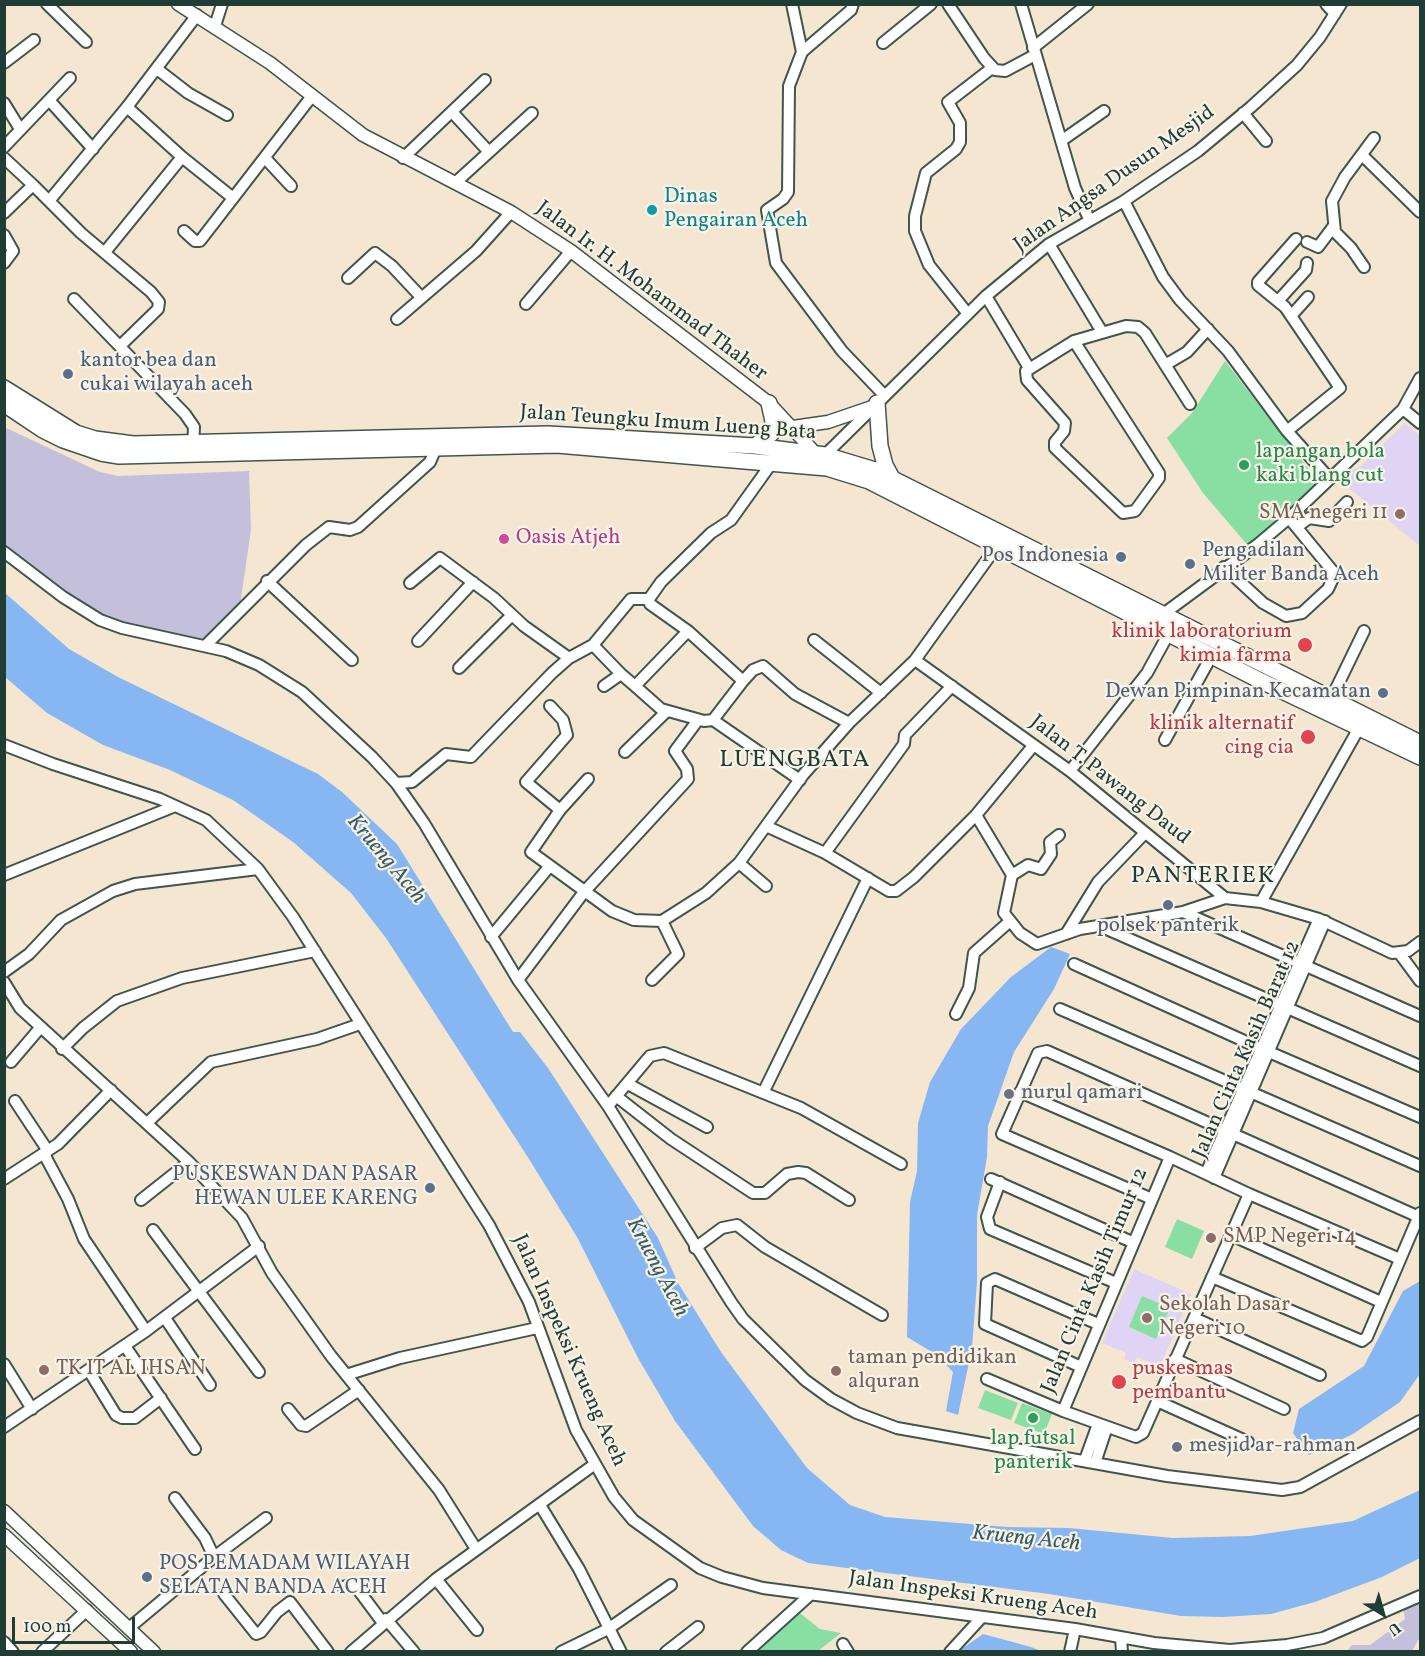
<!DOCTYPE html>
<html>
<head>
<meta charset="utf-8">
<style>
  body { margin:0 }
  #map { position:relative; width:1425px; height:1656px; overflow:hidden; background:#f5e6d1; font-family:Vollkorn,serif }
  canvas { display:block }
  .frame { position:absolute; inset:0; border:6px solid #1f3d34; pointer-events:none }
  .north { position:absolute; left:1353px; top:1584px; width:60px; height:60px; -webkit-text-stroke:4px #f7f3e8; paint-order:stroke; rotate:143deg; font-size:16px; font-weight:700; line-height:24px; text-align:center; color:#1f3d34 }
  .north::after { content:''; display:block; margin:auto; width:21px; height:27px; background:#1f3d34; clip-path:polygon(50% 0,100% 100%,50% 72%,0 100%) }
  .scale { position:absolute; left:12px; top:1617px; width:123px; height:27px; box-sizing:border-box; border:3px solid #1f3d34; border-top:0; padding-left:8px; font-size:18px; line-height:21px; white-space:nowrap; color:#1f3d34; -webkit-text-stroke:4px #f7f3e8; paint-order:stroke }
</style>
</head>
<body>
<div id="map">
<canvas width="1425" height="1656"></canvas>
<div class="frame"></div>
<div class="north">U</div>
<div class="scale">100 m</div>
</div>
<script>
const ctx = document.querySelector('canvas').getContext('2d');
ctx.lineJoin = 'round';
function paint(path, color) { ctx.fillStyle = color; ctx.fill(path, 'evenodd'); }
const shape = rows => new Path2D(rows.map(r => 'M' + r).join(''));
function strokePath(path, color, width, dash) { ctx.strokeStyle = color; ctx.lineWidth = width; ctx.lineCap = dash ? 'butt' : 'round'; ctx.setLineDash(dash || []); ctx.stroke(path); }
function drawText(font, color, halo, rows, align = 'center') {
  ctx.font = font + ' Vollkorn,serif'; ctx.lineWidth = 4.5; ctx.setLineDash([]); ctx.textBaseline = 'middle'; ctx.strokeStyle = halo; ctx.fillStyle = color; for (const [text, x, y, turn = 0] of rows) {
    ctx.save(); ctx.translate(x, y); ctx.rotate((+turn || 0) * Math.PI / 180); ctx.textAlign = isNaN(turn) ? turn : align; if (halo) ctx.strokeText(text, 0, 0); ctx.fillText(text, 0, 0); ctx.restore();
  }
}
const built = shape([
  [1405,423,1420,436,1420,546,1340,481,1348,472,1361,466],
  [1134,1269,1191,1294,1160,1367,1137,1357,1134,1363,1124,1359,1126,1353,1102,1343]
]);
const industrial = shape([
  [4,427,100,472,118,476,249,471,251,530,238,619,206,651,156,642,99,624,5,561],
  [1420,1599,1420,1637,1412,1651,1346,1652,1352,1645,1370,1645,1396,1626,1405,1619,1403,1607]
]);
const green = shape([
  [1225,361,1321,485,1250,548,1203,493,1167,438,1192,413],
  [1177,1219,1204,1231,1192,1259,1165,1247],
  [1142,1296,1170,1308,1156,1339,1129,1327],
  [985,1390,1018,1403,1011,1420,978,1408],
  [1022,1403,1052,1414,1044,1434,1014,1423],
  [796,1610,820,1629,841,1633,818,1651,749,1652]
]);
const water = shape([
  [5,593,69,649,118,677,318,774,342,792,397,844,513,1032,520,1032,548,1068,658,1238,678,1283,721,1352,807,1468,850,1505,885,1517,1007,1527,1069,1528,1173,1538,1250,1536,1353,1521,1420,1490,1420,1558,1382,1577,1315,1602,1271,1614,1223,1617,1181,1616,1049,1594,808,1563,781,1550,753,1526,675,1421,638,1358,577,1237,529,1159,386,938,351,893,293,842,233,800,170,770,103,745,47,713,5,677],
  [1051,947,1070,954,1054,989,1014,1052,988,1126,987,1157,977,1215,977,1282,972,1348,958,1415,946,1411,953,1372,937,1355,907,1337,910,1202,917,1171,918,1123,930,1082,961,1029,1011,977],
  [1420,1281,1420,1374,1400,1402,1353,1434,1309,1455,1293,1433,1299,1409,1364,1366,1403,1291],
  [983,1634,1031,1647,1041,1651,959,1651]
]);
const minor = shape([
  [47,4,86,42],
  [792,4,802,52,789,86,788,192,783,199,767,210,776,263,842,351,884,395],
  [948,4,984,58,995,70,1005,71,1035,55],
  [1021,4,1075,188,1089,219],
  [1326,4,1335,14],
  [215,26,222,4],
  [883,43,931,4],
  [1033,48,1088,4],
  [802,52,851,10,853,4],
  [4,63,34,40],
  [157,69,188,93,227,115],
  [49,100,93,149],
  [4,103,20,129],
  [127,107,182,157,233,198],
  [452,112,489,152],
  [1243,113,1266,141],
  [1061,141,1104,111],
  [4,147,70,78],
  [1362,155,1420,212],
  [4,158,33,185],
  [265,158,291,186],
  [403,158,485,80],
  [455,183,532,113],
  [49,201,127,107,197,15],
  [1124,201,1163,277,1180,300,1228,351,1287,431,1329,478],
  [4,213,33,185,81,233,151,292,159,302,158,309,121,345],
  [184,231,195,241,200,241,312,96],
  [4,235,13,251,4,263],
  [1307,242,1318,247,1333,227],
  [1049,244,1102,332],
  [105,252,182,157],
  [1364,267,1351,248,1335,232,1332,201,1345,177,1374,138],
  [348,278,375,253,392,266,421,297],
  [986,296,1029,368],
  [74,299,185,414,194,427,193,447],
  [1278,301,1306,270,1307,263],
  [526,304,571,251],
  [968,314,929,265,915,231,915,216,926,173,956,149,960,142,960,123,948,102,992,68],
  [1291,316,1308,297],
  [397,319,476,251,511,212],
  [1074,341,1159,473,1159,478,1135,511,1123,513,1055,448,1055,442,1064,431,1065,423,1027,380,1026,371,1074,341,1126,326,1138,327,1145,333,1190,404],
  [1165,365,1187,352,1208,329],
  [1403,409,1420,423],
  [1287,431,1340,388,1285,307,1258,285,1258,282,1296,239],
  [825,455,986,296,1049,244,1124,201,1198,151,1251,107,1297,65,1320,37,1341,4],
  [1297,527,1309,518,1329,521,1347,502],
  [4,552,63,597,100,620,122,628,226,651,259,665,302,692,372,757,396,783,424,823,518,980,608,1106,731,1302,743,1319,805,1380,831,1399,857,1413,897,1428,1167,1476,1282,1490,1300,1487,1420,1421],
  [1224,567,1263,603,1286,616,1302,613,1328,589,1335,574,1289,518],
  [267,581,352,660],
  [410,583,440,558,494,598,524,626,569,658],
  [649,599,650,604,688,631,743,681,713,720,704,721,661,709,635,686,688,631],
  [649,599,661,582,711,533,731,520,771,464],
  [1162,615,1257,545,1289,518,1403,409,1420,378],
  [814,640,881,693],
  [418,641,473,582],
  [593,645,631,599,649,599],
  [205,646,306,545,329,527,350,530,358,527,430,462,436,448],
  [915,660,1070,771,1225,898,1261,902,1319,919,1392,953,1408,951,1420,942],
  [459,668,512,615],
  [743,681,753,670,763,666,795,694,849,723],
  [604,686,621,674,635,686],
  [1331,699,1364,631],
  [550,706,563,720,567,735,526,782,560,810],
  [713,720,800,780],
  [1165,740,1212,655],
  [4,745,53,764,160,799,206,820,258,869,293,917,489,1225,529,1302,576,1430,614,1497,633,1520,700,1568,722,1577,763,1588,1075,1629,1154,1643,1230,1650,1287,1645,1323,1638,1420,1596],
  [625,752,667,711],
  [1070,771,1147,673,1169,633],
  [588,779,560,810,531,852,612,911,634,920,662,921,706,893,739,863,803,775,849,723,915,660,997,546],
  [396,783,412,782,446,754,471,757,552,673,569,658,593,645,621,674],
  [976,815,1012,875,1004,913,1020,933,1037,944,1080,929,1183,912,1225,898],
  [768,827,825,853,889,891,896,891,914,877,976,815,1033,746],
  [825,853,904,744,905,735,952,686],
  [739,863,766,886],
  [4,875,175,806],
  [1012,875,1028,865,1041,869,1051,854,1050,842,1059,835],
  [1261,902,1359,728],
  [1183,912,1420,1016],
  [1102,927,1420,1066],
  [1066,934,1098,882,1145,833],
  [491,937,549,867],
  [1400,954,1420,981],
  [1074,964,1262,1049,1420,1117],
  [4,972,29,954,61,920,113,891,135,884,258,869],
  [518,980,584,892,688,779,687,769,675,751,698,720],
  [652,980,678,954,662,921],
  [4,982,20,1008,189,1162,242,1218,272,1273,331,1356,439,1490,476,1549],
  [1060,1009,1420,1166],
  [956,1014,969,988,974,953,1009,922],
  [62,1049,83,1028,117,1001,182,978,315,951],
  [11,1062,40,1028],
  [628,1084,707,1127],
  [764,1091,868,878],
  [1020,1092,1170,1157],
  [616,1096,671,1139,753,1193,765,1193,787,1174,798,1172,806,1173,849,1200],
  [15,1101,48,1151],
  [608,1106,650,1056,664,1053,801,1108,901,1164],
  [147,1123,211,1062,317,1039,360,1024],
  [44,1154,68,1199,84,1239,146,1331],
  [1170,1157,1249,1194,1143,1433,1136,1437,1063,1411,1170,1157],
  [1206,1173,1318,921],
  [1214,1178,1325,921],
  [4,1179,58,1144,111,1090],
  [991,1179,1132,1242],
  [1000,1182,987,1217,990,1229,1116,1283],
  [1249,1194,1400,1259],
  [1152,1199,1002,1134,1038,1053,1047,1051,1419,1217],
  [141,1200,189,1162],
  [153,1230,259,1372],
  [1231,1235,1381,1302],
  [695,1248,722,1228,737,1225,765,1247,882,1315],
  [1212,1277,1362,1341,1367,1337,1420,1213],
  [165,1318,210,1385],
  [1194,1318,1320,1375],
  [125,1346,195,1449],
  [1175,1359,1284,1409],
  [4,1364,32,1409],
  [1079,1366,985,1324,987,1283,995,1279,1098,1324],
  [89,1371,116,1415,122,1418,135,1418,161,1398],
  [346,1375,400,1358,537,1328],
  [987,1379,1063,1411],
  [1157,1401,1248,1442],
  [288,1409,301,1425,306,1426,359,1390],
  [4,1427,146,1331,259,1246],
  [1085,1460,1098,1424],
  [1095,1463,1107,1427],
  [540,1505,579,1569,621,1652],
  [214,1557,266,1518],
  [436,1579,477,1630],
  [343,1587,354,1584,383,1623],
  [224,1594,256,1634,261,1632,277,1612,290,1602,328,1652],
  [386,1619,414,1652],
  [129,1628,214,1557,205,1538,175,1498],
  [1121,1638,1122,1652],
  [4,1642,13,1652],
  [843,1644,848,1652],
  [42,1652,87,1610],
  [351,1652,436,1579,595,1464],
  [561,1652,608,1629,671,1585],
  [666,1652,698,1627],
  [747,1652,811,1594],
  [950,1652,982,1617],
  [1070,1652,1075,1629]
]);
const major = shape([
  [178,4,270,63,363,135,511,212,571,251,769,403,816,454],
  [793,427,828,422,872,407],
  [4,1511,154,1652],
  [4,1535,131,1652]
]);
const highway = shape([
  [4,388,76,433,95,439,133,444,548,434,755,446,825,455,875,470,1420,743],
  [877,403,880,446,885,465,893,480],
  [4,404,43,430,63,440,101,453,119,456,557,445,827,468,869,481,1257,679,1420,757],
  [755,446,771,434,773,421,769,403]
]);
const markers = [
  [652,210,6,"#0f9aa8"],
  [68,374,6,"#5c6f8a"],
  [1244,465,6,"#2e9e5b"],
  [1400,514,6,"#8d6e63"],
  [504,539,6,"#d1479c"],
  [1121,557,6,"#5c6f8a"],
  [1190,564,6,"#5c6f8a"],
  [1305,645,8,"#e0444e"],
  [1383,693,6,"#5c6f8a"],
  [1308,737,8,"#e0444e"],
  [1168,905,6,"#5c6f8a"],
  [1009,1094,6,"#6b7280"],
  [430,1188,6,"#5c6f8a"],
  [1211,1238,6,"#8d6e63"],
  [1147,1318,6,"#8d6e63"],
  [44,1370,6,"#8d6e63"],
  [836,1371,6,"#8d6e63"],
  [1119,1382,8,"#e0444e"],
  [1033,1418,6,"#2e9e5b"],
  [1177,1447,6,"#6b7280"],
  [147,1577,6,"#5c6f8a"]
];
const streetNames = [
  ["Jalan Angsa Dusun Mesjid",1115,180,-35],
  ["Jalan Ir. H. Mohammad Thaher",651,292,37],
  ["Jalan Teungku Imum Lueng Bata",668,424,4],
  ["Jalan T. Pawang Daud",1109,781,38],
  ["Jalan Cinta Kasih Barat 12",1248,1050,-66],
  ["Jalan Cinta Kasih Timur 12",1096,1281,-67],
  ["Jalan Inspeksi Krueng Aceh",568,1351,66],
  ["Jalan Inspeksi Krueng Aceh",973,1597,8]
];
const cultureNames = [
  ["Dinas",664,198],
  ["Pengairan Aceh",664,222]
];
const serviceNames = [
  ["kantor bea dan",80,362],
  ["cukai wilayah aceh",80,386],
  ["Pengadilan",1202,552],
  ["Militer Banda Aceh",1202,576],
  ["Pos Indonesia",1109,557,"right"],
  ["Dewan Pimpinan Kecamatan",1371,693,"right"],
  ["polsek panterik",1168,927,"center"],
  ["PUSKESWAN DAN PASAR",418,1176,"right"],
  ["HEWAN ULEE KARENG",418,1200,"right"],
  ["POS PEMADAM WILAYAH",159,1565],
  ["SELATAN BANDA ACEH",159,1589]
];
const leisureNames = [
  ["lapangan bola",1256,453],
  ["kaki blang cut",1256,477],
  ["lap futsal",1033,1440,"center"],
  ["panterik",1033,1464,"center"]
];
const educationNames = [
  ["SMA negeri 11",1388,514,"right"],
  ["SMP Negeri 14",1223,1238],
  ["Sekolah Dasar",1159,1306],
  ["Negeri 10",1159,1330],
  ["taman pendidikan",848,1359],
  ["alquran",848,1383],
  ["TK IT AL IHSAN",56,1370]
];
const hotelNames = [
  ["Oasis Atjeh",516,539]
];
const healthNames = [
  ["klinik laboratorium",1292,633],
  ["kimia farma",1292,657],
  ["klinik alternatif",1294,725],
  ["cing cia",1294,749],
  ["puskesmas",1132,1370,"left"],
  ["pembantu",1132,1394,"left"]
];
const worshipNames = [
  ["nurul qamari",1021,1094],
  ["mesjid ar-rahman",1189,1447]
];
const waterNames = [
  ["Krueng Aceh",385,860,50],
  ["Krueng Aceh",656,1268,62],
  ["Krueng Aceh",1026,1540,6]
];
const quarterNames = [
  ["LUENGBATA",795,762],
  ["PANTERIEK",1203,878]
];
paint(built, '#e0d4f4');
paint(industrial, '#c4c0db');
paint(green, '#89dfa3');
paint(water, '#86b7f2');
strokePath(minor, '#3f564c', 14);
strokePath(major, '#3f564c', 15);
strokePath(highway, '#3f564c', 18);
strokePath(minor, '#fff', 10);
strokePath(major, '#fff', 12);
strokePath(highway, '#fff', 15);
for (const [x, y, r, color] of markers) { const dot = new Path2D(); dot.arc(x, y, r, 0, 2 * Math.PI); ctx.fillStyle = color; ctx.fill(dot); strokePath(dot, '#f7f3e8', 2); }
drawText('21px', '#1f3d34', '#f7f3e8', streetNames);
drawText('21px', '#0d838f', '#f7f3e8', cultureNames, 'left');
drawText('21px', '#4e5e75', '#f7f3e8', serviceNames, 'left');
drawText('21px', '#27864d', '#f7f3e8', leisureNames, 'left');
drawText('21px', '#785e54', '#f7f3e8', educationNames, 'left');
drawText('21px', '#b23c85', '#f7f3e8', hotelNames, 'left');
drawText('21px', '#be3a42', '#f7f3e8', healthNames, 'right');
drawText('21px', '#5b616d', '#f7f3e8', worshipNames, 'left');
drawText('italic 22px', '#395c64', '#f7f3e8', waterNames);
ctx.letterSpacing = '1.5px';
drawText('24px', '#1f3d34', '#f7f3e8', quarterNames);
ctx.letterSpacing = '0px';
</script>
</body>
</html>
